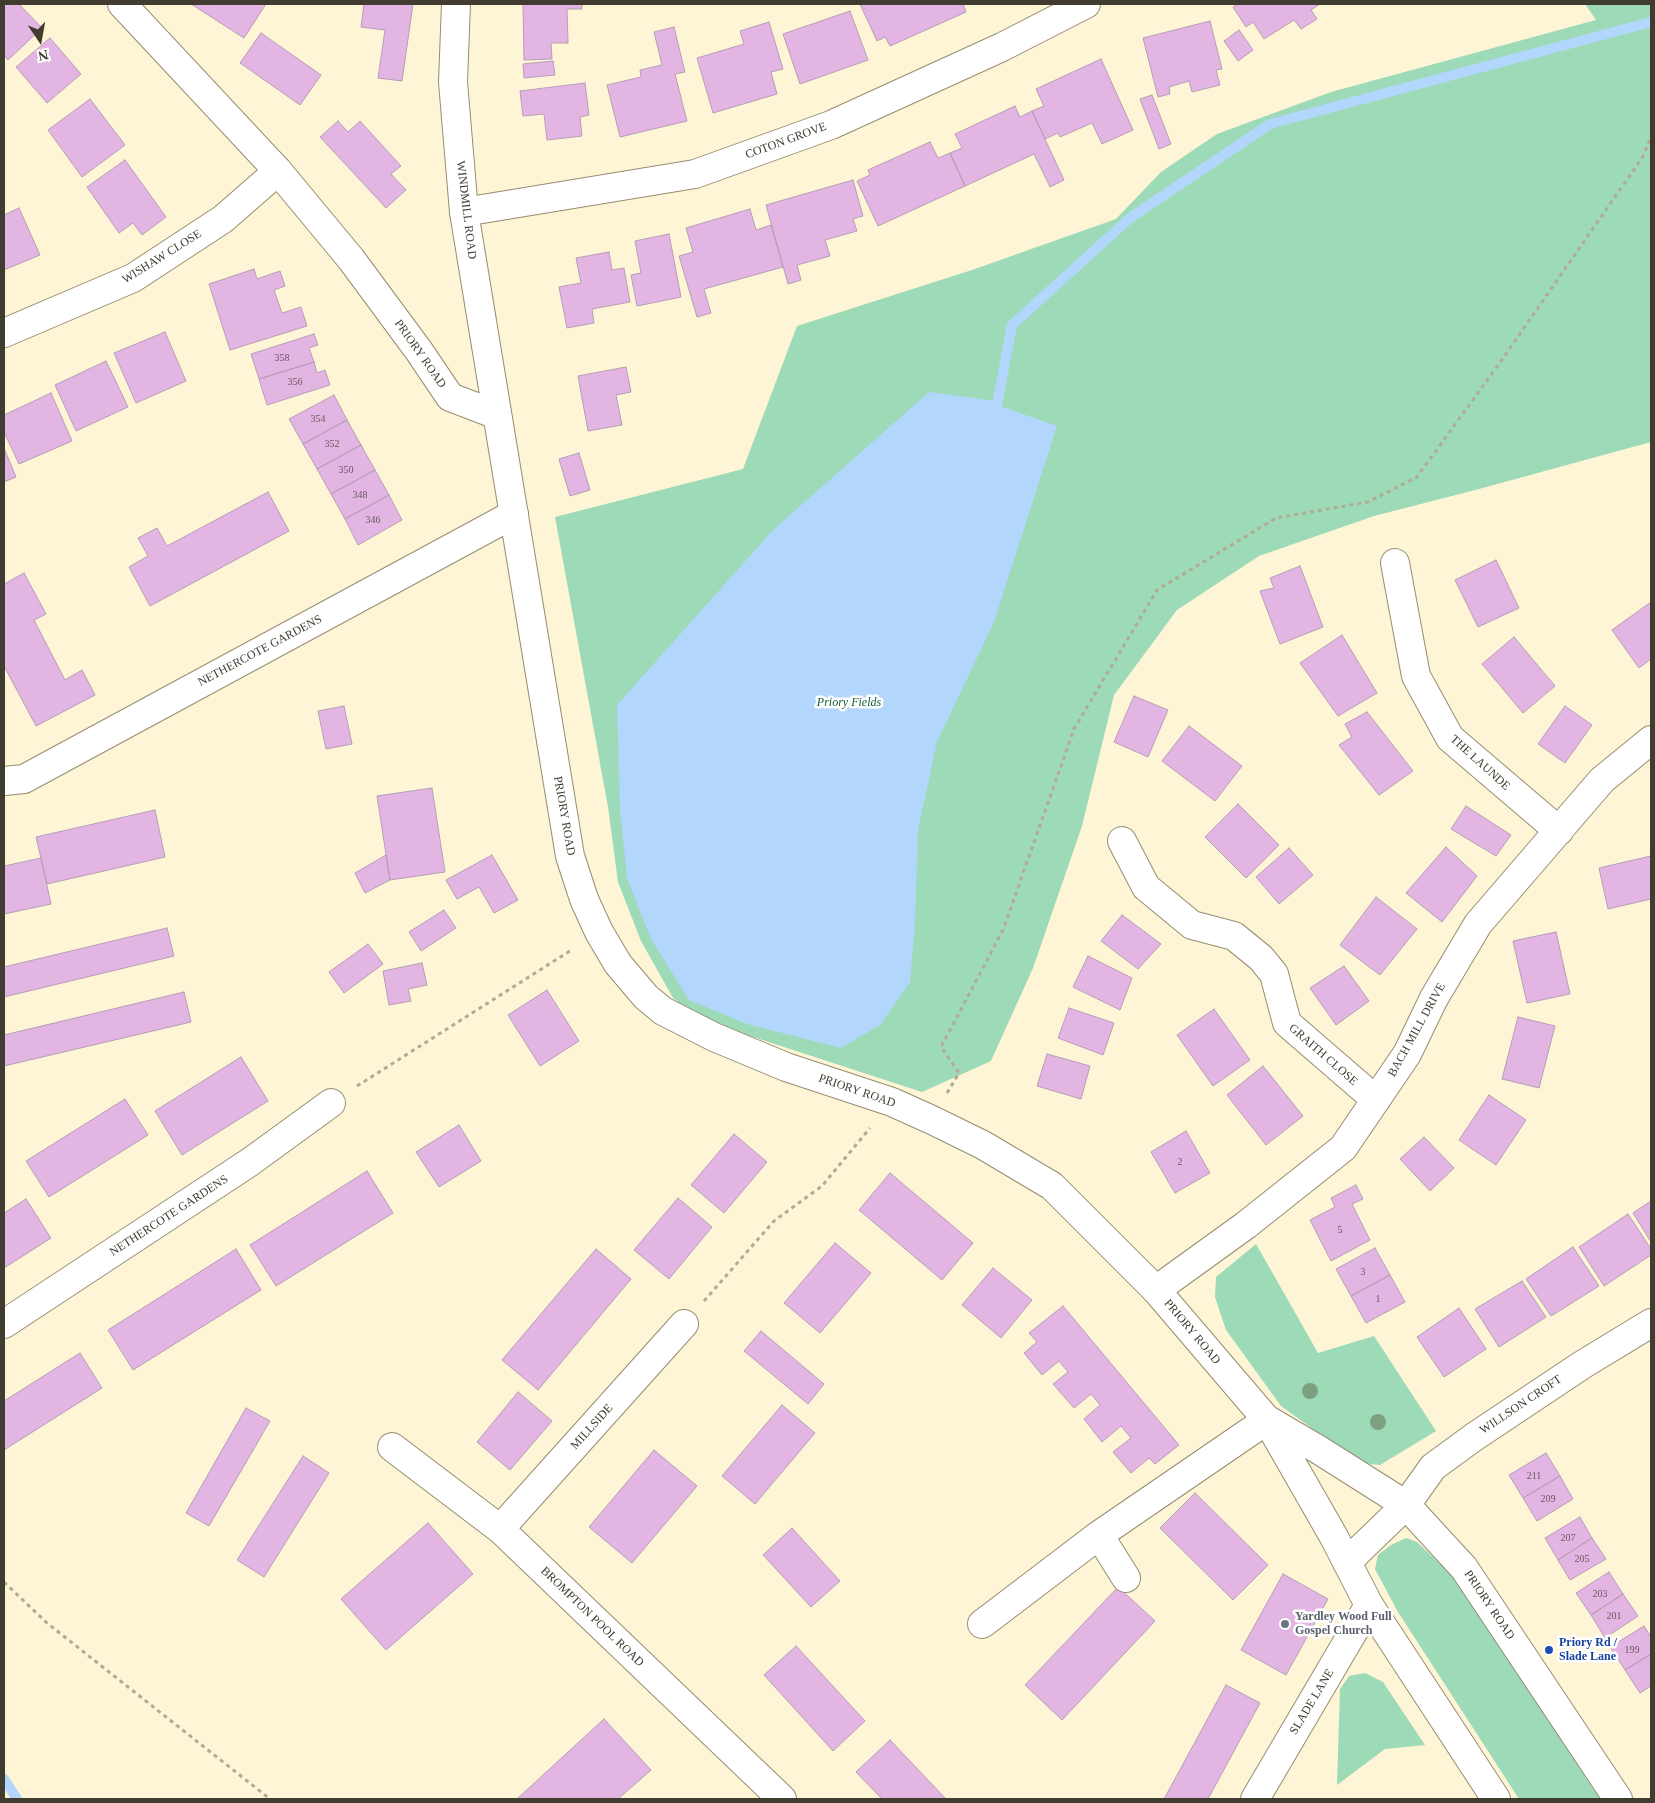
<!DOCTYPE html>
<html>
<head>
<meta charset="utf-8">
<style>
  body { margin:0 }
  #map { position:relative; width:1655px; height:1803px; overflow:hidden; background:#fef4d6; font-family:"Times New Roman",serif }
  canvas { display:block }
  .frame { position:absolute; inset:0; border:5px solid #403c30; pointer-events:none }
  .north { position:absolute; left:15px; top:15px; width:50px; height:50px; -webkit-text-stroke:4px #fff; paint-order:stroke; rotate:168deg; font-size:14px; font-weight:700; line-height:20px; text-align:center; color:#403c30 }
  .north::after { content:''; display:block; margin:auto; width:18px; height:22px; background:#403c30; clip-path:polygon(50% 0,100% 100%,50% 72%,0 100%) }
</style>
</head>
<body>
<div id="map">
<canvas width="1655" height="1803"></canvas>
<div class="frame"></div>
<div class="north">N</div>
</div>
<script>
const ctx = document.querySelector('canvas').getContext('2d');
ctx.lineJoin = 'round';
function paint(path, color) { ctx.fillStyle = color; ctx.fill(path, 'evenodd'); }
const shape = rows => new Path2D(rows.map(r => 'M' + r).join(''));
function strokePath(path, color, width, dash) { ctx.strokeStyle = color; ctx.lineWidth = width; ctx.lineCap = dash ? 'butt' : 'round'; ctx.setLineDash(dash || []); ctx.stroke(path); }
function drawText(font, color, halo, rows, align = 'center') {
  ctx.font = font + ' "Times New Roman",serif'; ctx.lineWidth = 5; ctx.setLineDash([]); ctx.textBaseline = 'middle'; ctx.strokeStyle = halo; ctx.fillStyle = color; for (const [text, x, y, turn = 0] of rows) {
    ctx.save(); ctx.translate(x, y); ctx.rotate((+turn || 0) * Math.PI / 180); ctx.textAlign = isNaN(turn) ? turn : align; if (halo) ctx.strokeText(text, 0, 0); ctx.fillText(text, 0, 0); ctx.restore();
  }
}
const green = shape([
  [1585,4,1651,4,1651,442,1479,489,1374,516,1259,556,1177,610,1114,695,1082,826,1033,968,991,1061,922,1092,701,1020,673,998,641,941,618,882,608,807,555,517,743,469,797,326,972,270,1116,219,1161,172,1217,134,1331,92,1596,20],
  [1256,1244,1318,1353,1374,1336,1436,1431,1380,1465,1360,1463,1281,1406,1226,1330,1215,1297,1216,1277],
  [1406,1538,1417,1542,1454,1577,1600,1799,1519,1799,1398,1612,1375,1569,1378,1555,1391,1545],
  [1365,1673,1383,1682,1425,1745,1385,1749,1337,1785,1340,1689,1349,1676]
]);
const water = shape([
  [929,392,996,401,997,405,1057,426,994,622,937,742,918,830,915,923,910,982,880,1025,841,1048,747,1024,689,1000,651,939,627,878,620,809,617,705,773,530]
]);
const stream = shape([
  [997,405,1012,325,1130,218,1270,124,1651,22],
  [4,1779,17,1799]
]);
const building = shape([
  [4,4,19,4,42,28,8,60,4,55,4,4],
  [191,4,266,4,244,38,191,4],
  [364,4,413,4,402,81,378,78,385,30,361,27,364,4],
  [523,4,582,4,582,9,567,9,568,43,551,43,552,59,524,60,523,4],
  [860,4,963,4,966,12,890,46,885,37,877,41,860,4],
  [1238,4,1320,4,1311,10,1317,19,1301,29,1294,20,1264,39,1253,22,1246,27,1233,7,1238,4],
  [850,11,868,60,800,84,783,34,850,11],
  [1210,21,1222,69,1216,70,1220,85,1192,92,1189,81,1169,87,1170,94,1158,97,1143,38,1210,21],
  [769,22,783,69,771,72,777,94,713,113,697,58,744,44,740,31,769,22],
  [674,27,685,72,675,74,687,121,620,137,607,85,641,77,640,70,662,65,654,32,674,27],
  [1239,30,1253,50,1238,61,1224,41,1239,30],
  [261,33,321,75,300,105,240,63,261,33],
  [50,38,81,74,47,103,16,67,50,38],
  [1101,59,1133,130,1102,144,1092,123,1060,137,1058,133,1045,139,1032,111,1044,106,1036,89,1101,59],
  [553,61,555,75,524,78,523,64,553,61],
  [585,83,589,115,580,117,582,136,547,140,544,114,523,116,520,91,585,83],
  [1152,95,1171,144,1159,149,1140,99,1152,95],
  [90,99,125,145,82,177,48,130,90,99],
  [1015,106,1020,117,1032,111,1064,180,1050,187,1034,154,965,186,950,153,962,148,955,134,1015,106],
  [338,121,348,132,360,121,401,166,391,174,406,190,386,208,320,137,338,121],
  [930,142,938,158,950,153,965,186,878,226,857,181,870,175,868,170,930,142],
  [125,160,166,217,142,235,133,223,119,233,87,187,125,160],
  [853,180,863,216,853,219,857,231,825,240,830,256,797,265,801,280,788,284,766,205,853,180],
  [19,208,40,255,4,270,4,215,19,208],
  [750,209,756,230,771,225,783,267,704,289,711,313,697,317,679,256,693,252,686,228,750,209],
  [669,234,681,297,637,306,631,275,641,273,635,241,669,234],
  [609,252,612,270,624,268,630,302,592,309,594,323,567,328,559,287,581,283,576,258,609,252],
  [254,269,257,279,280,271,285,286,274,290,282,313,301,307,307,326,230,350,209,284,254,269],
  [165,332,186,381,136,403,114,353,165,332],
  [314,334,318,345,309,348,314,362,259,379,251,354,314,334],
  [106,361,128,407,76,431,55,385,106,361],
  [314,362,317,373,325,370,330,385,267,405,259,379,314,362],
  [626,367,631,392,616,395,622,425,588,431,578,376,626,367],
  [51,393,72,441,19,464,4,432,4,415,51,393],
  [334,395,347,420,303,444,289,419,334,395],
  [347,420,361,445,317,469,303,444,347,420],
  [361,445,375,470,331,494,317,469,361,445],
  [4,448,16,477,4,482,4,448],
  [579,453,590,490,570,496,559,459,579,453],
  [375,470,389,495,345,519,331,494,375,470],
  [268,492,289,531,150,606,129,567,148,556,138,538,157,528,167,546,268,492],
  [389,495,402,520,358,545,345,519,389,495],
  [1496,560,1519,608,1478,627,1455,580,1496,560],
  [1300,566,1323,627,1280,644,1260,591,1274,588,1270,578,1300,566],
  [24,573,46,614,34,620,65,680,82,670,95,695,36,726,4,666,4,584,24,573],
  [1651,602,1651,659,1639,668,1612,630,1651,602],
  [1342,635,1377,693,1338,716,1300,663,1342,635],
  [1514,637,1555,686,1523,713,1482,664,1514,637],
  [1134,696,1168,710,1148,757,1114,742,1134,696],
  [344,706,352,744,326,749,318,711,344,706],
  [1565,706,1592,725,1565,763,1538,744,1565,706],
  [1367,712,1413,771,1379,795,1339,745,1352,737,1345,724,1367,712],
  [1189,726,1242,766,1215,801,1162,761,1189,726],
  [432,788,445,872,390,880,377,796,432,788],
  [1238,804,1279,845,1246,878,1205,837,1238,804],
  [1466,806,1511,835,1496,856,1451,829,1466,806],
  [155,810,165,857,47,884,36,837,155,810],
  [1446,847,1477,876,1442,922,1406,893,1446,847],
  [1289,848,1313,875,1279,904,1256,877,1289,848],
  [386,855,390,880,365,893,355,873,386,855],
  [492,855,518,900,494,913,479,887,457,899,446,880,492,855],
  [1651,856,1651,899,1608,909,1599,868,1651,856],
  [41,858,51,904,4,914,4,866,41,858],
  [1376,897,1417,929,1380,975,1340,945,1376,897],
  [444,910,456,928,421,951,409,932,444,910],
  [1122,915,1161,944,1138,969,1101,941,1122,915],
  [167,928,174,956,4,997,4,967,167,928],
  [1556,932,1570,994,1527,1003,1513,941,1556,932],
  [368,944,383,964,344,993,329,972,368,944],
  [1088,956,1132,978,1120,1010,1073,987,1088,956],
  [422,963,427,985,408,989,411,1001,389,1005,383,971,422,963],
  [1344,966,1369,1001,1336,1025,1310,988,1344,966],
  [547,990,579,1041,540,1066,508,1015,547,990],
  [184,992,191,1022,4,1066,4,1035,184,992],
  [1069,1008,1114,1023,1103,1055,1058,1038,1069,1008],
  [1214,1009,1250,1060,1213,1086,1177,1035,1214,1009],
  [1518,1017,1555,1026,1539,1088,1502,1079,1518,1017],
  [1047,1054,1090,1066,1081,1099,1037,1086,1047,1054],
  [241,1057,268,1101,182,1155,155,1111,241,1057],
  [1263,1066,1303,1116,1266,1145,1227,1095,1263,1066],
  [1489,1095,1526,1120,1496,1165,1459,1140,1489,1095],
  [125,1099,148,1135,49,1197,26,1161,125,1099],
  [459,1125,481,1161,439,1187,416,1152,459,1125],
  [1186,1131,1210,1173,1175,1193,1151,1152,1186,1131],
  [734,1134,767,1162,724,1213,691,1185,734,1134],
  [1424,1137,1454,1168,1430,1191,1400,1159,1424,1137],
  [367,1171,393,1213,276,1286,250,1245,367,1171],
  [890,1173,973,1243,942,1280,859,1210,890,1173],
  [1356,1185,1363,1199,1352,1204,1370,1240,1331,1261,1310,1220,1335,1207,1331,1198,1356,1185],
  [678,1198,712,1227,669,1279,634,1250,678,1198],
  [26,1199,51,1238,4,1268,4,1213,26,1199],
  [1651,1201,1651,1242,1633,1213,1651,1201],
  [1628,1214,1651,1249,1651,1255,1604,1286,1579,1247,1628,1214],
  [835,1243,871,1273,820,1333,784,1303,835,1243],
  [1573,1247,1599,1286,1551,1316,1526,1279,1573,1247],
  [1375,1248,1390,1275,1351,1296,1336,1269,1375,1248],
  [236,1249,261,1290,133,1370,108,1330,236,1249],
  [596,1249,631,1279,538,1390,502,1360,596,1249],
  [993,1268,1032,1300,1001,1338,962,1305,993,1268],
  [1390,1275,1405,1302,1366,1323,1351,1296,1390,1275],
  [1522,1281,1546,1317,1499,1347,1475,1309,1522,1281],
  [1063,1306,1179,1445,1155,1464,1149,1458,1131,1473,1113,1452,1131,1438,1121,1426,1102,1442,1084,1419,1100,1405,1091,1394,1074,1408,1053,1384,1068,1372,1059,1361,1042,1375,1024,1353,1037,1342,1029,1333,1063,1306],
  [1459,1308,1486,1349,1444,1377,1417,1337,1459,1308],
  [761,1331,824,1384,808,1404,744,1351,761,1331],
  [80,1353,102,1388,4,1450,4,1401,80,1353],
  [518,1392,552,1421,510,1470,477,1442,518,1392],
  [782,1405,815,1433,755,1504,722,1476,782,1405],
  [246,1408,270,1421,209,1526,186,1513,246,1408],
  [654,1450,697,1486,632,1563,589,1527,654,1450],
  [1546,1453,1560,1476,1523,1498,1509,1475,1546,1453],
  [303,1456,329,1473,264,1577,237,1560,303,1456],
  [1560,1476,1573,1499,1537,1521,1523,1498,1560,1476],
  [1195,1493,1268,1565,1233,1600,1160,1528,1195,1493],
  [1580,1517,1592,1538,1558,1560,1545,1538,1580,1517],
  [428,1523,473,1574,386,1650,341,1599,428,1523],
  [792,1528,840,1581,811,1607,763,1555,792,1528],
  [1592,1538,1606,1559,1570,1580,1558,1560,1592,1538],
  [1609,1572,1623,1594,1591,1615,1576,1593,1609,1572],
  [1283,1574,1328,1599,1286,1675,1241,1650,1283,1574],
  [1118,1587,1155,1621,1062,1720,1025,1685,1118,1587],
  [1623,1594,1638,1616,1605,1638,1591,1615,1623,1594],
  [1644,1626,1651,1637,1651,1654,1625,1670,1610,1647,1644,1626],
  [796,1646,865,1721,833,1751,764,1675,796,1646],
  [1651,1654,1651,1686,1640,1693,1625,1670,1651,1654],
  [1226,1685,1260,1703,1208,1799,1164,1799,1226,1685],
  [604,1719,651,1770,618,1799,519,1799,518,1798,604,1719],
  [890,1740,946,1799,882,1799,856,1772,890,1740]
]);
const path = shape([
  [357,1086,573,949],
  [947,1093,959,1073,941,1047,1003,930,1074,729,1157,590,1276,518,1368,502,1417,477,1501,361,1642,158,1651,137],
  [704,1301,774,1221,822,1186,870,1128],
  [4,1582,47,1623,270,1799]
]);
const street = shape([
  [464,212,695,174,831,125,1002,47,1086,4],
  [4,333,133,278,223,219,278,171],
  [1395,563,1416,676,1450,738,1559,831],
  [4,781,24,779,514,514],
  [1122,841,1146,887,1192,925,1234,936,1261,958,1274,974,1287,1023,1376,1100],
  [1156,1290,1246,1225,1343,1148,1407,1054,1434,998,1478,924,1602,780,1651,740],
  [4,1324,250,1162,331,1103],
  [392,1447,500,1529,782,1799],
  [500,1529,684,1324],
  [1099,1535,1126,1578],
  [1347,1562,1406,1505,1433,1467,1474,1437,1582,1365,1651,1323],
  [982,1624,1099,1535,1267,1420],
  [1255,1799,1369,1605]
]);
const secondary = shape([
  [122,4,278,171,351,259,419,351,450,397,497,415],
  [456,4,453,82,464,212,570,856,584,899,599,932,618,964,646,997,663,1011,714,1037,786,1067,892,1102,932,1120,983,1145,1052,1186,1156,1290,1267,1420,1334,1537,1369,1605,1496,1799],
  [1268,1420,1319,1450,1406,1505,1464,1568,1618,1799]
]);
const trees = [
  [1310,1391],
  [1378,1422]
];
const markers = [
  [1285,1624,5,"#6b7280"],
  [1549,1650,5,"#1a4fb4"]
];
const numberNames = [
  ["358",282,358],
  ["356",295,382],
  ["354",318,419],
  ["352",332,444],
  ["350",346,470],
  ["348",360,495],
  ["346",373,520],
  ["2",1180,1162],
  ["5",1340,1230],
  ["3",1363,1272],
  ["1",1378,1299],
  ["211",1534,1476],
  ["209",1548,1499],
  ["207",1568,1538],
  ["205",1582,1559],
  ["203",1600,1594],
  ["201",1614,1616],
  ["199",1632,1650]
];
const streetNames = [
  ["COTON GROVE",786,141,-20],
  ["WINDMILL ROAD",466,210,83],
  ["WISHAW CLOSE",162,257,-32],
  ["PRIORY ROAD",420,354,55],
  ["NETHERCOTE GARDENS",260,651,-28],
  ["THE LAUNDE",1480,763,42],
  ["PRIORY ROAD",564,816,80],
  ["BACH MILL DRIVE",1417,1030,-61],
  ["GRAITH CLOSE",1323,1055,41],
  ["PRIORY ROAD",857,1091,19],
  ["NETHERCOTE GARDENS",169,1216,-33],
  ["PRIORY ROAD",1192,1332,50],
  ["WILLSON CROFT",1521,1405,-34],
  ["MILLSIDE",592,1427,-48],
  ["PRIORY ROAD",1489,1605,56],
  ["BROMPTON POOL ROAD",592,1617,44],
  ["SLADE LANE",1312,1702,-59]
];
const parkNames = [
  ["Priory Fields",849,703]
];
const worshipNames = [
  ["Yardley Wood Full",1295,1617],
  ["Gospel Church",1295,1631]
];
const transitNames = [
  ["Priory Rd /",1559,1643],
  ["Slade Lane",1559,1657]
];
paint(green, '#9ddab7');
paint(water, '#b3d7fc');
strokePath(stream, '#b3d7fc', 10);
paint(building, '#e3b5e3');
strokePath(building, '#b59eb5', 1);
strokePath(street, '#968d71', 30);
strokePath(secondary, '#968d71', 30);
strokePath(path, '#b2ab94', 3, [4, 4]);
strokePath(street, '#fff', 28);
strokePath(secondary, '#fff', 28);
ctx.fillStyle = '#7da081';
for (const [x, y] of trees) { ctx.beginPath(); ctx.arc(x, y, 8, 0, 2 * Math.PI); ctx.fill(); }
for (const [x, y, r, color] of markers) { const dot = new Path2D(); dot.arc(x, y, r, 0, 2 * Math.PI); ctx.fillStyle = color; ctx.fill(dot); strokePath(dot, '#fff', 2); }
drawText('10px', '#695a5d', null, numberNames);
drawText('12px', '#403c30', '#fff', streetNames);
drawText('italic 12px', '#135b3b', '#fff', parkNames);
drawText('bold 12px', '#5b616d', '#fff', worshipNames, 'left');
drawText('bold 12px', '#164399', '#fff', transitNames, 'left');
</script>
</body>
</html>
